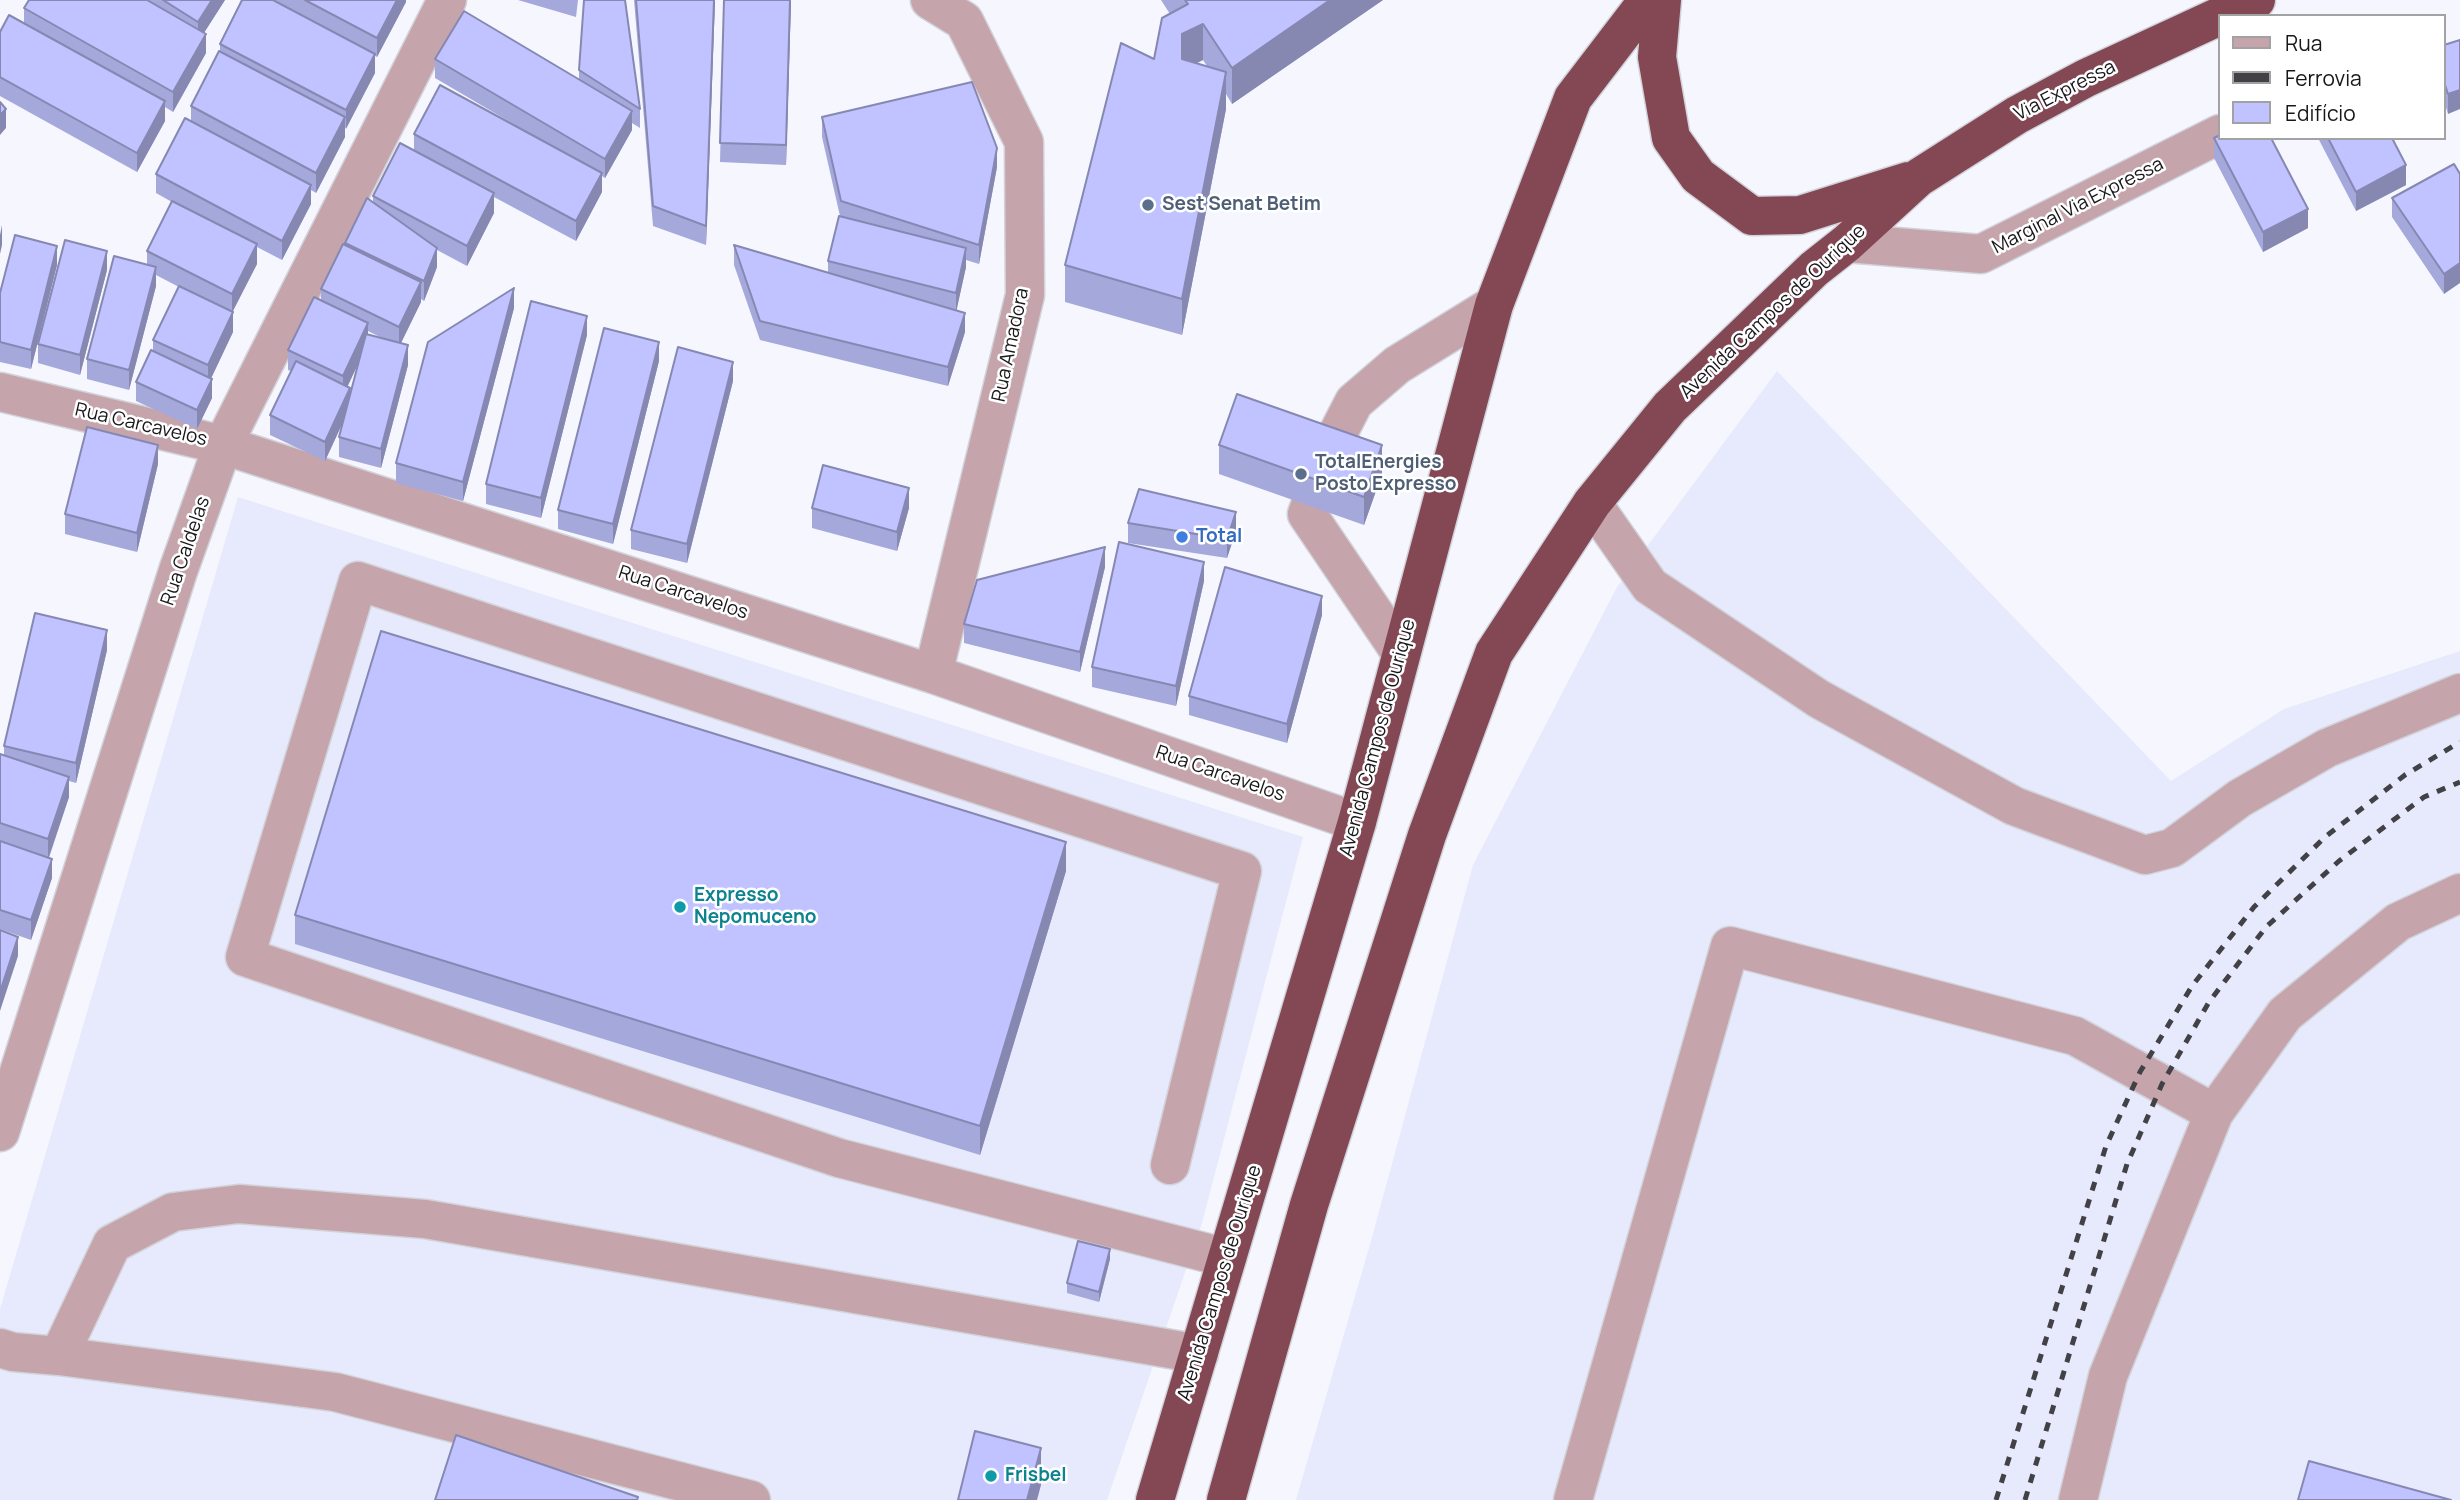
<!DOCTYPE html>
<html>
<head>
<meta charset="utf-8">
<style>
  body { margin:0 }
  #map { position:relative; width:2460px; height:1500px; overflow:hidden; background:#f6f7fe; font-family:Manrope,sans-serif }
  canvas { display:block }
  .legend { position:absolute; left:2218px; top:14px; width:228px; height:126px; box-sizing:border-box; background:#fff; border:2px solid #a2a2a4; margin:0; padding:9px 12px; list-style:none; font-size:21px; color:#17171b }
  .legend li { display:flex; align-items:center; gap:14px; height:35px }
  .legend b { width:35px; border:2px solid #a2a2a4 }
</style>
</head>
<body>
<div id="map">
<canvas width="2460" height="1500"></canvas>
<ul class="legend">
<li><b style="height:9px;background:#c5a5ab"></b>Rua</li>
<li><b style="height:9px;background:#414146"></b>Ferrovia</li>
<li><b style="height:19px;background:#c0c3ff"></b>Edifício</li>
</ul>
</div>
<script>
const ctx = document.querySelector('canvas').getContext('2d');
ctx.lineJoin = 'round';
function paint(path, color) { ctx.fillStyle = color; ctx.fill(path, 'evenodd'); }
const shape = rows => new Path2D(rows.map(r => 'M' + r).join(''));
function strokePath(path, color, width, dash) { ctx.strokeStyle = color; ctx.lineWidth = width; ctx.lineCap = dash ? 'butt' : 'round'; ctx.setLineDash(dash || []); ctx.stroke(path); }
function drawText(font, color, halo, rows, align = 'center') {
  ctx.font = font + ' Manrope,sans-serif'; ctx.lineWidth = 5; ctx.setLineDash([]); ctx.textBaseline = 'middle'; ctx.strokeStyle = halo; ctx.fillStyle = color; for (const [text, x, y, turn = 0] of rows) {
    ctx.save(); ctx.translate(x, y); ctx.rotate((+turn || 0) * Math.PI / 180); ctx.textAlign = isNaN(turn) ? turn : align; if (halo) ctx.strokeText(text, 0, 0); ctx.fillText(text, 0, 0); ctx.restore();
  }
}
const built = shape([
  [1777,371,2171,781,2284,709,2460,651,2460,1500,1296,1500,1371,1241,1473,865,1617,587],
  [238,497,1303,837,1202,1223,1107,1500,0,1500,0,1309]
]);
const minor = shape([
  [930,0,964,21,1024,142,1025,295,933,674],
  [1847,243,1981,254,2220,134],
  [0,392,223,445,933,674,1357,822],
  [1592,503,1650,586,1819,699,2014,806,2145,855,2172,848,2240,798,2327,748,2460,693],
  [1401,653,1307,514,1335,439,1354,402,1397,365,1494,305],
  [0,1132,178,571,223,445,447,0],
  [1170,1165,1242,871,358,581,245,957,839,1158,1227,1258],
  [0,1348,13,1352,59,1356,112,1244,173,1212,239,1204,425,1219,1199,1354],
  [59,1356,335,1392,751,1500],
  [1573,1500,1730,946,2075,1036,2214,1113],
  [2078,1500,2108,1376,2214,1113,2285,1014,2398,922,2460,893]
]);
const highway = shape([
  [1662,0,1657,57,1671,138,1698,176,1752,216,1800,215,1908,181],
  [2222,16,2256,0],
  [1155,1500,1357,822,1494,305,1573,98,1648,0],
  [1226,1500,1309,1205,1427,835,1494,653,1592,503,1670,407,1814,269,1847,243,1918,178,2017,115,2086,78,2220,16]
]);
const rail = shape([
  [1996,1500,2106,1146,2140,1072,2192,986,2254,907,2325,837,2405,775,2460,742],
  [2025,1500,2127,1164,2162,1084,2209,1002,2266,927,2339,861,2424,797,2460,782]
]);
const wall = shape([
  [29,0,225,0,204,33,206,53,173,112,165,107,165,121,137,172,0,96,0,32,24,24,24,8],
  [242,0,406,0,406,2,377,57,375,56,375,73,345,129,345,137,316,193,311,190,311,204,282,260,257,247,257,264,232,312,233,332,211,378,212,398,197,429,136,401,136,382,153,352,153,340,179,287,156,275,156,286,129,390,87,379,87,359,147,265,147,251,172,202,156,193,156,174,191,121,191,106,220,51,220,44],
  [518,0,578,0,576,17],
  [634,0,715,0,706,245,653,226],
  [724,0,791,0,786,165,720,162],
  [1161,0,1383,0,1232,104,1226,94,1226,109,1182,335,1065,302,1065,265,1154,59,1170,14],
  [1203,60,1207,66,1197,63],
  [2460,40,2448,114,2444,101,2444,45],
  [435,59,579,79,579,70,640,109,640,128,632,123,632,130,605,178,602,176,602,192,576,241,494,197,494,213,467,266,437,250,437,267,424,301,421,299,421,302,401,343,408,365,381,468,339,457,339,437,343,422,325,461,270,435,270,415,291,371,288,370,288,350,321,300,321,289,345,245,345,243,373,202,373,196,414,150,414,134,527,132,435,78],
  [368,331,382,338,368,334],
  [358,364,350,395,347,387],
  [822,117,997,167,979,264,966,260,966,267,956,310,965,332,948,386,760,340,734,265,734,245,828,273,828,261,840,216,822,137],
  [2214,138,2308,228,2263,252,2214,158],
  [2318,138,2392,138,2406,185,2356,211],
  [2460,174,2444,294,2392,217,2392,198],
  [57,265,31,369,0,362,0,293],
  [107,270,80,375,38,363,38,344],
  [514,308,463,501,396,483,396,463],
  [587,335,541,518,486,504,486,484],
  [659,361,613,544,558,529,558,510],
  [733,381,687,563,631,549,631,530],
  [1219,445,1382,474,1364,525,1219,474],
  [158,464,137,552,65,534,65,514],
  [812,508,909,508,897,551,812,528],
  [1128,523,1236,531,1227,558,1128,543],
  [1105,567,1080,672,964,643,964,624],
  [1204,581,1176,706,1092,687,1092,667],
  [1322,615,1287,743,1189,715,1189,696],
  [107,650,76,783,69,781,69,797,49,858,52,878,31,940,0,929,0,754,4,755,4,746],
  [1066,871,980,1155,295,944,295,915],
  [1110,1259,1099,1302,1067,1293,1067,1283]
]);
const shadedWall = shape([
  [212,0,225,0,198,42,198,22],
  [397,0,406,0,406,2,377,57,377,38],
  [714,0,715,0,706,245,706,226],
  [790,0,791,0,786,165,786,145],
  [1330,0,1383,0,1232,104,1232,68],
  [1203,24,1203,60,1182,70,1182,34],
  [206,34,206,53,173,112,173,92],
  [375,54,375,73,346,129,346,110],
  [1226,72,1226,109,1182,335,1182,299],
  [2460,90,2460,109,2448,114,2448,94],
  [165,101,165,121,137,172,137,153],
  [6,109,6,128,0,135,0,115],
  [632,111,632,130,605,178,605,159],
  [345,117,345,137,316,193,316,173],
  [997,148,997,167,979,264,979,245],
  [2406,165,2406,185,2356,211,2356,192],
  [602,173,602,192,576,241,576,221],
  [311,185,311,204,282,260,282,241],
  [494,193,494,213,467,266,467,246],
  [2308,209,2308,228,2263,252,2263,232],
  [2,225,2,245,0,254,0,235],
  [257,244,257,264,232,313,232,294],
  [57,246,57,265,31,369,31,350],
  [437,248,437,267,424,301,424,281],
  [966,248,966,267,956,313,956,293],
  [107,251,107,270,80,375,80,355],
  [2460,263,2460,283,2444,294,2444,274],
  [156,267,156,286,129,390,129,370],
  [421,282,421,302,399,347,399,327],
  [514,288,514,308,463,501,463,482],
  [233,312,233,332,208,385,208,365],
  [965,313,965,332,948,386,948,367],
  [587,316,587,335,541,518,541,498],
  [368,323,368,343,343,396,343,376],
  [659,342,659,361,613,544,613,524],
  [408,345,408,365,381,468,381,449],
  [733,362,733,381,687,563,687,544],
  [212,379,212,398,197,429,197,410],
  [350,388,350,407,325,461,325,442],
  [158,445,158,464,137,552,137,533],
  [1382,445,1382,474,1364,525,1364,497],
  [909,488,909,508,897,551,897,532],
  [1236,512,1236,531,1227,558,1227,539],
  [1105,547,1105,567,1080,672,1080,652],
  [1204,562,1204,581,1176,706,1176,686],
  [1322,596,1322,615,1287,743,1287,724],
  [107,630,107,650,76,783,76,763],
  [69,777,69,797,48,859,48,839],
  [1066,842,1066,871,980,1155,980,1126],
  [52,859,52,878,31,940,31,920],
  [18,937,18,956,0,1011,0,992],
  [1110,1249,1110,1259,1099,1302,1099,1292],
  [1041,1448,1041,1485,1037,1500,1027,1500]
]);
const building = shape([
  [29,0,147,0,206,34,173,92,24,8,29,0],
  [163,0,212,0,198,22,163,0],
  [242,0,273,0,375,54,346,110,220,44,242,0],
  [305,0,397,0,377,38,305,0],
  [584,0,625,0,640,109,579,70,584,0],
  [636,0,714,0,706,226,653,206,636,0],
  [724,0,790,0,786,145,720,143,724,0],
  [1185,0,1330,0,1232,68,1203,24,1182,34,1182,59,1226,72,1182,299,1065,265,1121,43,1154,59,1162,18,1188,4,1185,0],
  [464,11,632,111,605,159,435,59,464,11],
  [9,15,165,101,137,153,0,77,0,32,9,15],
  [2460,40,2460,90,2448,94,2444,82,2444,45,2460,40],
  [219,51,345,117,316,173,191,106,219,51],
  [972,82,997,148,979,245,841,201,822,117,972,82],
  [440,85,602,173,576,221,414,134,440,85],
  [0,102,6,109,0,115,0,102],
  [185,118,311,185,282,241,156,174,185,118],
  [2220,135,2220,138,2271,138,2308,209,2263,232,2214,138,2220,135],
  [2328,138,2392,138,2406,165,2356,192,2328,138],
  [400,143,494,193,467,246,373,196,400,143],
  [2454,164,2460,174,2460,263,2444,274,2392,198,2454,164],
  [367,198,437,248,424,281,345,243,367,198],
  [172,201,257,244,232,294,147,251,172,201],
  [839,216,966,248,956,293,828,261,839,216],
  [15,235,57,246,31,350,0,342,0,293,15,235],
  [65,240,107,251,80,355,38,344,65,240],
  [343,244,421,282,399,327,321,289,343,244],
  [734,245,965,313,948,367,760,321,734,245],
  [114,256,156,267,129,370,87,359,114,256],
  [179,286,233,312,208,365,153,340,179,286],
  [514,288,463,482,396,463,428,342,514,288],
  [314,297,368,323,343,376,288,350,314,297],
  [531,301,587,316,541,498,486,484,531,301],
  [604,328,659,342,613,524,558,510,604,328],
  [366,334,408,345,381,449,339,437,366,334],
  [678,347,733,362,687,544,631,530,678,347],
  [151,350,212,379,197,410,136,382,151,350],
  [296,361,350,388,325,442,270,415,296,361],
  [1237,394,1382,445,1364,497,1219,445,1237,394],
  [87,427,158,445,137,533,65,514,87,427],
  [823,465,909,488,897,532,812,508,823,465],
  [1139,489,1236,512,1227,539,1128,523,1139,489],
  [1119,542,1204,562,1176,686,1092,667,1119,542],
  [1105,547,1080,652,964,624,977,580,1105,547],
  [1225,567,1322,596,1287,724,1189,696,1225,567],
  [35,613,107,630,76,763,4,746,35,613],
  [381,631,1066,842,980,1126,295,915,381,631],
  [0,754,69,777,48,839,0,823,0,754],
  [0,841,52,859,31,920,0,910,0,841],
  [0,930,18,937,0,992,0,930],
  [1078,1241,1110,1249,1099,1292,1067,1283,1078,1241],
  [975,1431,1041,1448,1027,1500,958,1500,975,1431],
  [456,1435,638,1497,637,1500,435,1500,456,1435],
  [2309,1461,2451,1500,2298,1500,2309,1461]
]);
const markers = [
  [1148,205,7,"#5c6f8a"],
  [1301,474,7,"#5c6f8a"],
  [1182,537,7,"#3f7fe0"],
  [680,907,7,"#0f9aa8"],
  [991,1476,7,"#0f9aa8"]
];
const streetNames = [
  ["Via Expressa",2065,91,-27],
  ["Marginal Via Expressa",2078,206,-27],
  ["Avenida Campos de Ourique",1773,312,-43],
  ["Rua Amadora",1011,345,-78],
  ["Rua Carcavelos",141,425,13],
  ["Rua Caldelas",186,551,-71],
  ["Rua Carcavelos",683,593,18],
  ["Avenida Campos de Ourique",1378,738,-75],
  ["Rua Carcavelos",1220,774,19],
  ["Avenida Campos de Ourique",1220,1283,-73]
];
const serviceNames = [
  ["Sest Senat Betim",1162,205],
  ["TotalEnergies",1315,463],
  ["Posto Expresso",1315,485]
];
const shopNames = [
  ["Total",1196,537]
];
const cultureNames = [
  ["Expresso",694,896],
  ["Nepomuceno",694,918],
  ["Frisbel",1005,1476]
];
paint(built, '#e7e9fc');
strokePath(minor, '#d2d3da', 41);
strokePath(highway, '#d2d3da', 41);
strokePath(minor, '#c5a5ab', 38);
strokePath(highway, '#844855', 38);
strokePath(rail, '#414146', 5, [9, 9]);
paint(wall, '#a5a8db');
paint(shadedWall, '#8688b2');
paint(building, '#c0c3ff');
strokePath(building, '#8688b2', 2);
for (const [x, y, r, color] of markers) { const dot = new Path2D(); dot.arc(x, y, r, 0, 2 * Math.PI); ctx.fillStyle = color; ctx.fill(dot); strokePath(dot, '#fff', 2.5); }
drawText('19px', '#17171b', '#fff', streetNames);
drawText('bold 19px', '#4e5e75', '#fff', serviceNames, 'left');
drawText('bold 19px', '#366cbe', '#fff', shopNames, 'left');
drawText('bold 19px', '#0d838f', '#fff', cultureNames, 'left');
</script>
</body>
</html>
